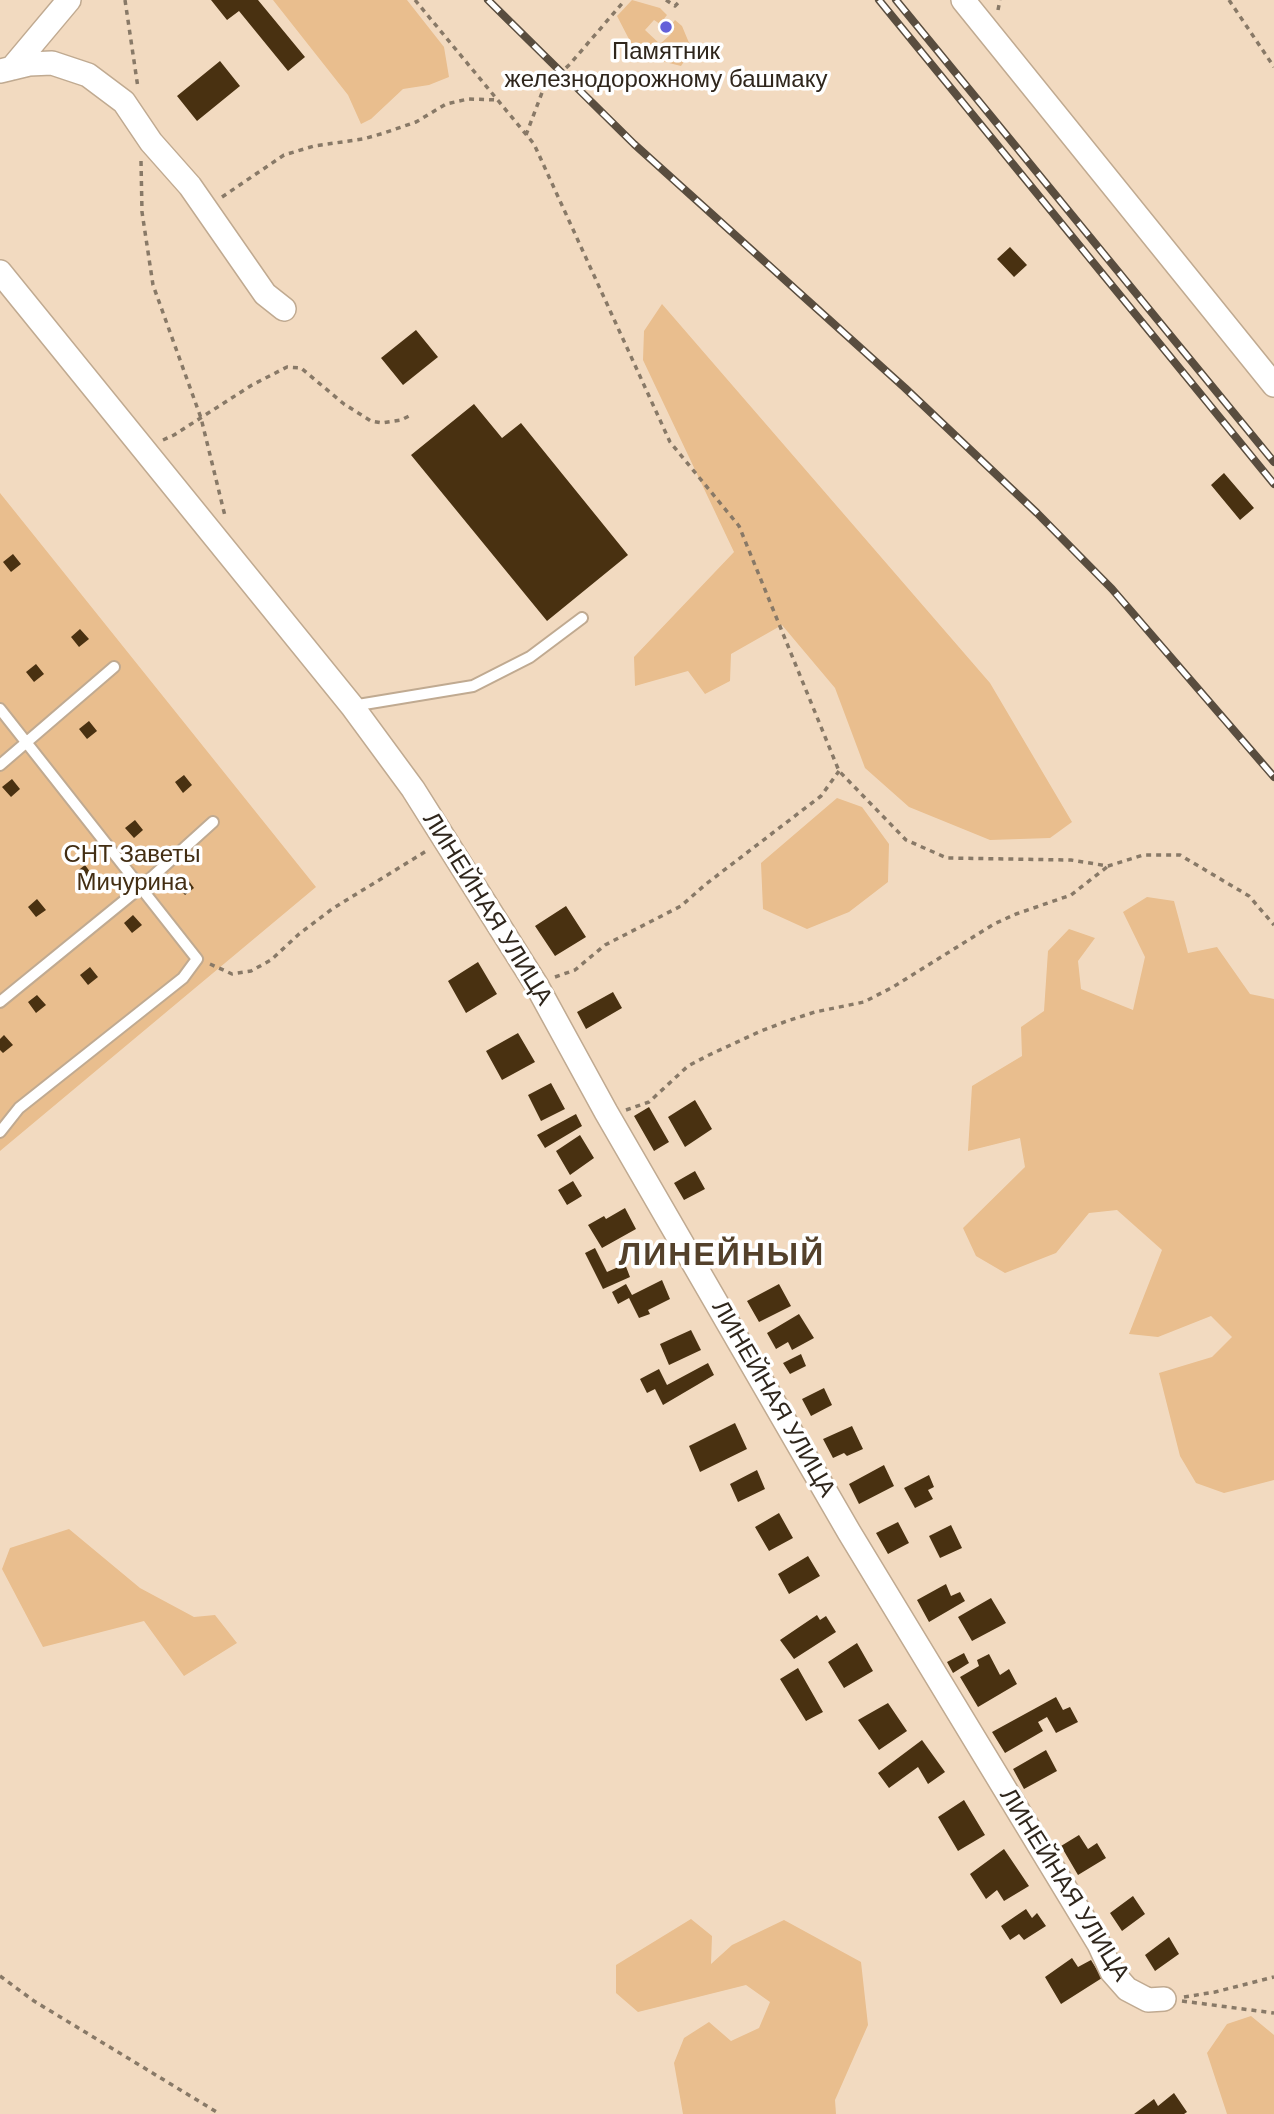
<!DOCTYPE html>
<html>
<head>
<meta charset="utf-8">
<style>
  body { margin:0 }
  canvas { display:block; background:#f2dac0 }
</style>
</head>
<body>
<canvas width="1274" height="2114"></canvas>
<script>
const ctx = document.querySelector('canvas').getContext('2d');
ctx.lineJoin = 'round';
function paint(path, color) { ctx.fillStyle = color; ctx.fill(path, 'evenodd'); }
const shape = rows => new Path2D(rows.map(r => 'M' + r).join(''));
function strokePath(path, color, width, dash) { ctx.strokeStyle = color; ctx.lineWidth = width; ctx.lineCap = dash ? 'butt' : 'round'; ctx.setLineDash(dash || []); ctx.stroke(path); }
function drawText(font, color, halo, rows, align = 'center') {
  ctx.font = font + ' Arial,sans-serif'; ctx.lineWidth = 7; ctx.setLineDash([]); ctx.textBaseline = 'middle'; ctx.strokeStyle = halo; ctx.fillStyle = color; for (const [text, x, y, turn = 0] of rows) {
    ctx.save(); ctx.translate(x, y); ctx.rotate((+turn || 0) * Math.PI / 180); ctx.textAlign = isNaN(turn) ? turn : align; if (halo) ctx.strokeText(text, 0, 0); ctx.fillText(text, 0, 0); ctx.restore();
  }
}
const green = shape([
  [273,0,407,0,444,47,449,77,429,85,403,89,371,119,361,124,348,95],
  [632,0,660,8,667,15,660,24,654,20,645,30,660,44,671,34,666,31,675,20,682,26,692,50,681,66,653,59,631,43,617,16],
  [662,304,990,683,1072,822,1050,838,990,840,909,807,865,768,835,688,782,625,731,654,730,681,705,694,688,671,635,686,634,657,734,552,643,360,644,331],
  [0,493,316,887,0,1151],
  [837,798,862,807,889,844,888,882,849,912,807,929,763,909,761,863],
  [1147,897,1174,901,1188,953,1217,947,1250,994,1274,999,1274,1480,1224,1493,1196,1483,1180,1456,1159,1373,1212,1357,1232,1337,1211,1316,1158,1337,1129,1334,1162,1250,1117,1210,1089,1213,1056,1253,1005,1273,976,1256,963,1228,1025,1167,1020,1138,968,1151,972,1086,1022,1056,1021,1027,1044,1011,1048,951,1069,929,1095,938,1078,961,1081,989,1133,1010,1145,957,1123,912],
  [69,1529,140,1588,194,1617,215,1615,237,1643,184,1676,144,1621,43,1647,2,1569,10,1548],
  [691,1919,712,1936,711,1964,732,1945,784,1920,861,1962,868,2025,835,2100,836,2114,683,2114,674,2063,684,2038,709,2022,731,2041,759,2028,770,2002,746,1985,638,2012,616,1993,616,1965],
  [1251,2016,1274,2035,1274,2114,1227,2114,1207,2053,1227,2024]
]);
const building = shape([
  [211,0,258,0,305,57,288,71,239,11,227,20],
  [220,61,240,86,197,121,177,96],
  [1010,247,1027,265,1014,277,997,259],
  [416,330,438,357,403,385,381,358],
  [474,404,502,438,521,423,628,555,547,621,411,455],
  [1224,473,1254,508,1240,520,1211,485],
  [13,554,21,564,11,572,3,562],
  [80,629,89,639,79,647,71,637],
  [36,664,44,674,34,682,26,672],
  [89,721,97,731,87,739,79,729],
  [184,775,192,785,183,793,175,782],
  [12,779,20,789,11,797,2,787],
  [135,820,143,830,134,838,125,828],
  [85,865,93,876,84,884,75,873],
  [186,877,194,888,185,895,176,885],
  [37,899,46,910,36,917,28,907],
  [566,906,586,937,555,956,535,926],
  [133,915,142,925,132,933,124,923],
  [478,962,497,994,466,1013,448,981],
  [90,967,98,977,88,985,80,975],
  [613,992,622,1008,586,1029,577,1012],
  [37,995,46,1005,36,1013,28,1002],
  [518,1033,535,1062,502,1080,486,1051],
  [4,1035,13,1045,3,1053,0,1050,0,1039],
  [551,1083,565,1109,541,1121,528,1095],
  [695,1100,712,1129,685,1147,668,1117],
  [649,1107,669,1142,654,1151,634,1116],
  [576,1114,582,1126,545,1148,537,1135],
  [580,1135,594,1158,570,1175,556,1151],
  [695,1171,705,1189,684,1200,674,1183],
  [573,1181,582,1196,567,1205,558,1190],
  [625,1208,636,1229,602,1248,588,1225,604,1216,606,1219],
  [595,1248,607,1272,625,1264,630,1277,603,1289,585,1253],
  [662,1280,670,1299,648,1310,650,1314,639,1318,629,1298,618,1304,612,1292,626,1284,632,1295],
  [779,1284,791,1306,759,1322,747,1301],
  [799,1314,814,1338,792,1350,788,1342,776,1349,767,1333],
  [691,1330,701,1350,669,1365,660,1344],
  [801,1354,806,1366,790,1374,783,1363],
  [708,1363,714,1375,663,1405,655,1389,647,1393,640,1379,659,1369,667,1385],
  [824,1388,832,1405,811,1416,802,1399],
  [735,1423,747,1449,700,1472,689,1446],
  [852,1426,863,1449,847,1456,844,1453,833,1458,823,1439],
  [884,1465,894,1486,859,1504,849,1484],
  [757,1470,765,1489,738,1502,730,1484],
  [929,1475,934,1487,928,1490,933,1499,915,1508,904,1488],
  [779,1513,793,1538,769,1551,755,1527],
  [898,1522,909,1543,888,1554,876,1533],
  [951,1525,962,1548,940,1558,929,1536],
  [808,1556,820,1576,789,1594,778,1574],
  [946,1584,951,1596,960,1592,965,1601,929,1622,917,1600],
  [991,1598,1006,1623,972,1641,958,1617],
  [817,1615,820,1620,826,1616,836,1632,794,1659,780,1640],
  [857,1643,873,1671,844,1688,828,1662],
  [964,1653,969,1663,953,1673,947,1662],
  [989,1654,1000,1675,1009,1669,1017,1684,978,1707,960,1677,979,1666,977,1660],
  [798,1668,823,1712,806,1721,780,1679],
  [1056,1697,1063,1710,1070,1707,1078,1722,1056,1733,1047,1717,1038,1722,1043,1731,1005,1753,992,1732],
  [888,1703,907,1731,879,1750,858,1720],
  [922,1740,945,1772,928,1784,918,1767,889,1788,878,1773],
  [1046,1750,1057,1771,1024,1789,1013,1769],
  [964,1800,985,1835,958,1851,938,1817],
  [1079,1835,1088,1849,1097,1843,1106,1858,1078,1875,1061,1846],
  [1004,1849,1029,1886,1004,1901,997,1890,986,1899,970,1874],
  [1133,1896,1145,1914,1122,1931,1110,1913],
  [1026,1909,1032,1918,1037,1913,1046,1926,1024,1940,1019,1934,1010,1940,1001,1926],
  [1169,1937,1179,1954,1155,1971,1145,1955],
  [1072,1958,1078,1967,1091,1960,1102,1978,1061,2004,1045,1977],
  [1174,2093,1187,2112,1184,2114,1134,2114,1154,2099,1158,2106]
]);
const path = shape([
  [125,0,138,88],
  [415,0,534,144,670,442,739,526,839,771,906,840,947,858,1071,860,1108,866,1143,855,1180,855,1249,896,1274,925],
  [666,0,675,6,681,0],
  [1229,0,1274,67],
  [998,10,1000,0],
  [526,135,543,90,570,64,625,0],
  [141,161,142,212,153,285,201,418,225,516],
  [222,197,284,155,314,146,363,139,384,133,416,122,446,104,468,99,498,100],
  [163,440,174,435,252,385,287,367,301,368,344,404,371,421,382,423,401,420,413,414],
  [210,964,232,974,251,971,271,960,299,934,332,909,428,850],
  [555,977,575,970,605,945,681,906,706,884,821,796,839,771],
  [626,1110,649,1102,688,1066,709,1055,761,1031,787,1021,815,1012,864,1002,893,987,994,924,1016,914,1071,895,1107,867],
  [0,1976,34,2001,220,2114],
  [1184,1997,1215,1992,1274,1977],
  [1182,2001,1274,2013]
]);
const service = shape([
  [352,706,473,686,530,657,582,618],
  [0,709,197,959,183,978,19,1108,0,1132],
  [0,765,114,667],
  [0,1002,141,887,213,822]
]);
const minor = shape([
  [963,0,1274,385],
  [12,68,69,0],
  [0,71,29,64,52,63,88,75,124,102,151,142,190,186,265,294,284,309],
  [0,272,352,706,413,789,537,986,606,1112,849,1532,1099,1944,1112,1972,1127,1989,1148,2000,1164,1999]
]);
const rail = shape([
  [488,0,634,144,905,388,1037,513,1112,589,1274,777],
  [879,0,1274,484],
  [896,0,1274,462]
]);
const markers = [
  [666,27,7,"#6460d9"]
];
const poiNames = [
  ["Памятник",666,52],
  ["железнодорожному башмаку",666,80]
];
const parkNames = [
  ["СНТ Заветы",132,855],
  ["Мичурина",132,883]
];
const streetNames = [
  ["ЛИНЕЙНАЯ УЛИЦА",487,909,58],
  ["ЛИНЕЙНАЯ УЛИЦА",773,1399,60],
  ["ЛИНЕЙНАЯ УЛИЦА",1064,1885,58]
];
const districtNames = [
  ["ЛИНЕЙНЫЙ",722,1256]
];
paint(green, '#e9be8e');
paint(building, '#493111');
strokePath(service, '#c0aa91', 14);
strokePath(minor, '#c0aa91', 26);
strokePath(path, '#887967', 3.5, [5, 5]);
strokePath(service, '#fff', 10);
strokePath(minor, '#fff', 23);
strokePath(rail, '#594d3f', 8);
strokePath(rail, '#fff', 5, [16]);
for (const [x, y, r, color] of markers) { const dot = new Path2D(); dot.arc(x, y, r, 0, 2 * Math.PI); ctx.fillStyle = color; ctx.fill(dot); strokePath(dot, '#fff', 2.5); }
drawText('24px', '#2f261c', '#fff', poiNames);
drawText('24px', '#432e13', '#fff', parkNames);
drawText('24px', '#2f261c', '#fff', streetNames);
ctx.letterSpacing = '2px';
drawText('bold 32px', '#54412b', '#fff', districtNames);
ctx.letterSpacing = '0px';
</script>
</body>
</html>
